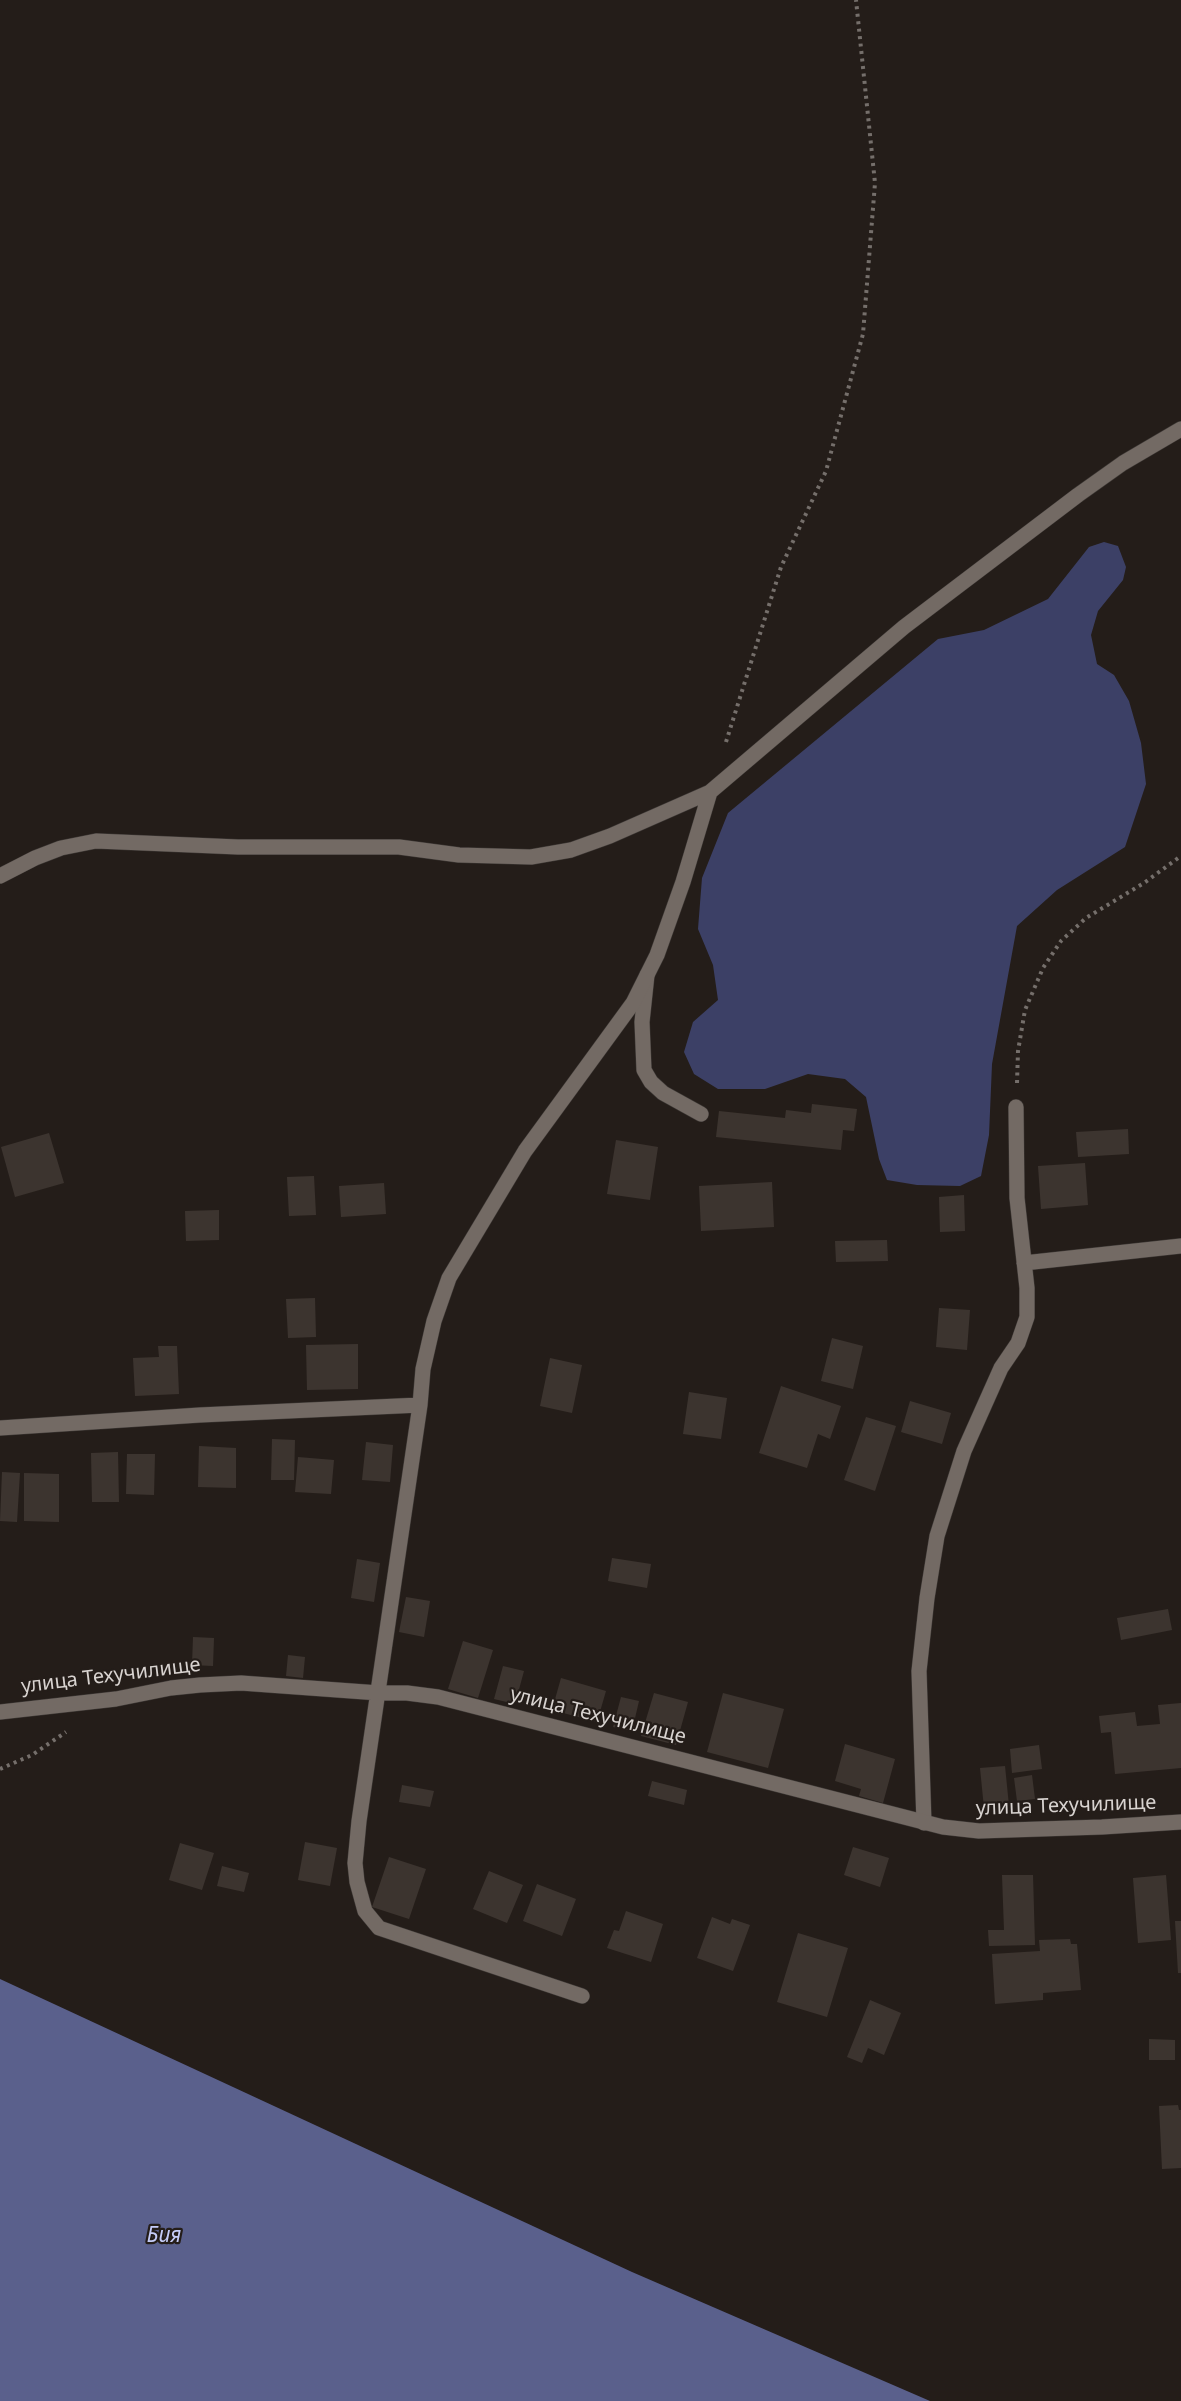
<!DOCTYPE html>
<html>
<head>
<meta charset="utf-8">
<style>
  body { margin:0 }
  canvas { display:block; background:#241d19 }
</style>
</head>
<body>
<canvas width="1181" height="2401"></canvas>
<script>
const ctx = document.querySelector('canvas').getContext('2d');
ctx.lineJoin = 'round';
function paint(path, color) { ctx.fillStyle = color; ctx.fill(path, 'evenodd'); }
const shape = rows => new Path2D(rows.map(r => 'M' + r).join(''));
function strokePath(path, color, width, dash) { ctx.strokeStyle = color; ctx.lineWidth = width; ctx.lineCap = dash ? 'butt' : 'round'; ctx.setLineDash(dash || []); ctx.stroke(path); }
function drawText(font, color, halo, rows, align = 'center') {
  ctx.font = font + ' "Noto Sans",sans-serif'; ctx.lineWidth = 4.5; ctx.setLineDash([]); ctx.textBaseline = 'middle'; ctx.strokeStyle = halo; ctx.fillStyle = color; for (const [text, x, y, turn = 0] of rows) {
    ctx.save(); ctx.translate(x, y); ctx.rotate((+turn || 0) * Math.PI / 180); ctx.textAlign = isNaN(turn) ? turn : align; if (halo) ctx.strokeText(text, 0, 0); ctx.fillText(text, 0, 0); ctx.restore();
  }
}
const green = shape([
  [1104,542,1118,546,1126,567,1123,580,1098,611,1091,635,1097,664,1114,675,1129,701,1141,743,1146,784,1125,847,1057,890,1017,926,992,1064,989,1135,981,1176,960,1186,917,1185,887,1180,879,1159,866,1097,845,1079,808,1074,765,1089,718,1089,694,1074,684,1052,693,1022,718,1000,713,965,698,929,702,878,728,813,938,639,984,630,1048,599,1089,547]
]);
const water = shape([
  [0,1979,632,2272,930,2401,0,2401]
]);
const building = shape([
  [812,1104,857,1109,854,1131,843,1130,841,1150,716,1137,719,1111,785,1118,786,1110,811,1113],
  [1128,1129,1129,1154,1078,1157,1076,1132],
  [49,1133,64,1183,15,1197,1,1147],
  [616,1140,658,1147,650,1200,607,1194],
  [1085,1163,1088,1205,1041,1209,1038,1166],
  [314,1176,316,1215,289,1216,287,1177],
  [772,1182,774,1227,701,1231,699,1186],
  [384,1183,386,1214,341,1217,339,1186],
  [964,1195,965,1231,940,1232,939,1197],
  [219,1210,219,1240,186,1241,185,1211],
  [887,1240,888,1261,836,1262,835,1241],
  [315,1298,316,1337,288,1338,286,1299],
  [939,1308,970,1310,967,1350,936,1347],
  [832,1338,863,1346,853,1389,821,1381],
  [358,1344,358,1389,307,1390,306,1345],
  [158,1346,177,1346,179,1394,135,1396,133,1358,159,1357],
  [550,1358,582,1365,572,1413,540,1406],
  [781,1386,841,1406,830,1439,818,1434,807,1468,759,1453],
  [689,1392,727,1398,721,1439,683,1434],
  [910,1401,951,1413,942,1444,901,1432],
  [866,1417,896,1426,875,1491,844,1480],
  [272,1439,295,1440,294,1480,271,1480],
  [366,1442,393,1445,390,1482,362,1480],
  [199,1446,236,1448,236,1488,198,1487],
  [118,1452,119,1502,92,1502,91,1453],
  [127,1454,155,1454,154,1495,126,1494],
  [298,1457,334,1460,331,1494,295,1492],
  [2,1472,20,1473,17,1522,0,1521],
  [24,1473,59,1474,59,1522,24,1521],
  [612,1558,651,1564,647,1588,608,1581],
  [357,1559,380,1563,374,1602,351,1598],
  [406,1597,430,1601,424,1637,399,1632],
  [1168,1609,1172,1630,1121,1640,1117,1618],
  [193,1637,214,1638,213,1666,192,1665],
  [463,1641,493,1650,478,1698,448,1689],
  [288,1655,305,1657,303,1678,286,1676],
  [503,1666,524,1671,515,1704,494,1699],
  [561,1678,606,1691,597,1722,552,1710],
  [654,1693,688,1702,676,1745,641,1736],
  [723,1693,784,1709,768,1768,707,1752],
  [621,1697,639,1701,632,1731,613,1727],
  [1181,1703,1181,1768,1115,1774,1111,1732,1101,1733,1099,1716,1135,1712,1137,1726,1160,1724,1158,1705],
  [845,1744,895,1759,883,1803,859,1796,861,1789,835,1781],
  [1039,1745,1042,1769,1012,1773,1010,1749],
  [1005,1766,1009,1806,984,1808,980,1768],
  [1032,1775,1035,1799,1017,1801,1014,1778],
  [652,1781,687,1790,684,1805,648,1796],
  [402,1785,434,1791,430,1807,399,1802],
  [305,1842,337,1848,330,1886,298,1880],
  [180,1843,214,1853,202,1890,169,1880],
  [853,1847,889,1858,880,1887,844,1875],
  [389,1857,426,1869,409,1919,372,1907],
  [222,1866,249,1873,244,1892,217,1886],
  [489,1871,523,1885,507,1923,473,1909],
  [1002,1875,1033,1875,1035,1945,989,1946,988,1930,1004,1930],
  [1166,1875,1171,1940,1138,1943,1133,1878],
  [537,1884,576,1899,562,1936,523,1921],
  [626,1911,663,1924,651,1962,607,1948,614,1930,619,1931],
  [712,1917,730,1924,732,1919,750,1925,733,1971,697,1958],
  [1175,1921,1181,1921,1181,1973,1178,1973],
  [798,1933,848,1948,827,2017,777,2002],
  [1070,1939,1071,1944,1077,1944,1081,1990,1043,1993,1043,2000,995,2004,992,1954,1040,1951,1039,1940],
  [870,2000,901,2013,884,2055,868,2048,862,2063,847,2057],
  [1149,2039,1175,2040,1175,2060,1149,2060],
  [1178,2105,1179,2110,1181,2110,1181,2168,1162,2169,1159,2106]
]);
const path = shape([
  [726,742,781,567,826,471,863,334,875,183,856,0],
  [1017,1083,1018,1051,1025,1010,1043,968,1061,941,1086,918,1144,883,1181,856],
  [0,1769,32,1755,66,1732]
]);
const lane = shape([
  [647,975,642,1022,644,1070,651,1082,663,1093,701,1114],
  [1024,1263,1181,1246],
  [924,1823,919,1671,927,1598,937,1536,964,1451,1001,1368,1018,1343,1027,1317,1027,1288,1017,1198,1016,1107]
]);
const street = shape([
  [0,876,35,858,61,848,96,841,238,847,399,847,459,855,531,857,571,850,610,836,710,792],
  [0,1428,200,1415,420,1405],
  [0,1712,116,1699,171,1688,200,1685,241,1683,379,1693,407,1693,438,1697,943,1827,979,1831,1102,1827,1181,1822],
  [582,1996,379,1928,365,1911,357,1882,355,1863,359,1821,420,1405,423,1369,434,1321,449,1278,525,1151,633,1003,657,955,683,882,710,792,904,627,1078,495,1123,463,1181,429]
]);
const streetNames = [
  ["улица Техучилище",111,1676,-7],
  ["улица Техучилище",598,1716,14],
  ["улица Техучилище",1066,1806,-2]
];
const waterNames = [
  ["Бия",164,2236]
];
paint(green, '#3c4066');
paint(water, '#5a608c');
paint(building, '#3c342f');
strokePath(lane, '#3e3936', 16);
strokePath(street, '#3e3936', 16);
strokePath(path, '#756f6b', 4, [3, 4.5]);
strokePath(lane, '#736a64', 15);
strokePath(street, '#736a64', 15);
drawText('20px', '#d8d3d0', '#241d19', streetNames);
drawText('italic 21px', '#c5ccf8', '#241d19', waterNames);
</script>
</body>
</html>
